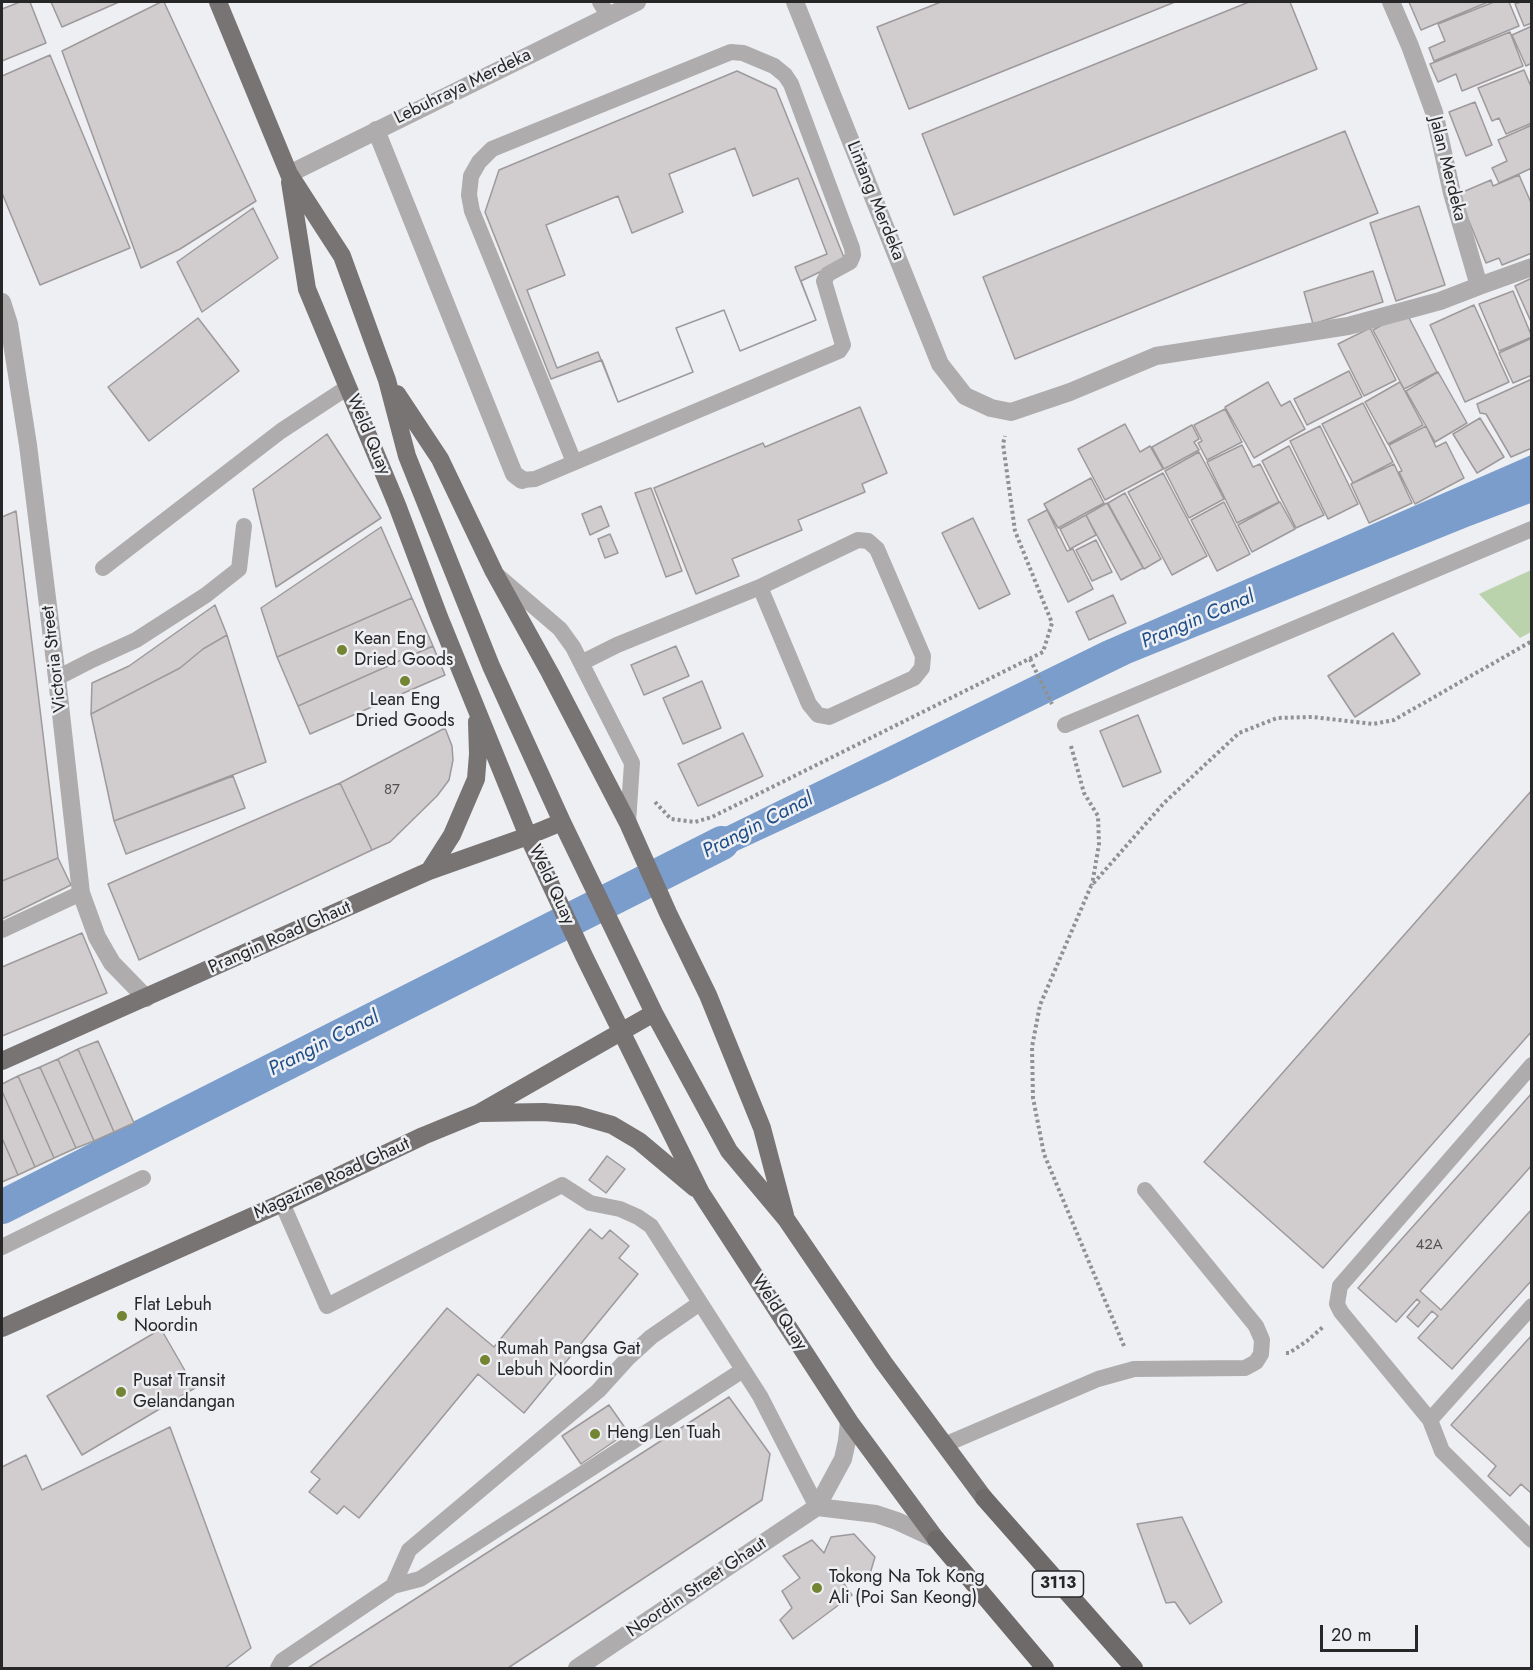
<!DOCTYPE html>
<html>
<head>
<meta charset="utf-8">
<style>
  body { margin:0 }
  #map { position:relative; width:1533px; height:1670px; overflow:hidden; background:#eeeff3; font-family:Jost,sans-serif }
  canvas { display:block }
  .frame { position:absolute; inset:0; border:3px solid #272728; pointer-events:none }
  .scale { position:absolute; left:1320px; top:1625px; width:98px; height:27px; box-sizing:border-box; border:3px solid #272728; border-top:0; padding-left:8px; font-size:18px; line-height:21px; white-space:nowrap; color:#272728; -webkit-text-stroke:4px #eeeff3; paint-order:stroke }
</style>
</head>
<body>
<div id="map">
<canvas width="1533" height="1670"></canvas>
<div class="frame"></div>
<div class="scale">20 m</div>
</div>
<script>
const ctx = document.querySelector('canvas').getContext('2d');
ctx.lineJoin = 'round';
function paint(path, color) { ctx.fillStyle = color; ctx.fill(path, 'evenodd'); }
const shape = rows => new Path2D(rows.map(r => 'M' + r).join(''));
function strokePath(path, color, width, dash) { ctx.strokeStyle = color; ctx.lineWidth = width; ctx.lineCap = dash ? 'butt' : 'round'; ctx.setLineDash(dash || []); ctx.stroke(path); }
function drawText(font, color, halo, rows, align = 'center') {
  ctx.font = font + ' Jost,sans-serif'; ctx.lineWidth = 5; ctx.setLineDash([]); ctx.textBaseline = 'middle'; ctx.strokeStyle = halo; ctx.fillStyle = color; for (const [text, x, y, turn = 0] of rows) {
    ctx.save(); ctx.translate(x, y); ctx.rotate((+turn || 0) * Math.PI / 180); ctx.textAlign = isNaN(turn) ? turn : align; if (halo) ctx.strokeText(text, 0, 0); ctx.fillText(text, 0, 0); ctx.restore();
  }
}
const green = shape([
  [1531,570,1531,632,1520,638,1479,594]
]);
const water = shape([
  [1531,455,1531,503,1470,526,1131,663,888,781,685,875,674,852,1102,642]
]);
const canal = shape([
  [2,1207,722,843]
]);
const building = shape([
  [20,2,30,2,46,43,2,61,2,9,20,2],
  [51,2,119,2,62,27,51,2],
  [161,2,164,2,256,201,180,249,141,268,62,51,161,2],
  [941,2,1175,2,909,109,877,27,941,2],
  [1249,2,1290,2,1317,69,954,215,922,134,1249,2],
  [1409,2,1488,2,1421,30,1409,2],
  [1494,2,1509,2,1519,26,1434,61,1429,48,1445,41,1438,24,1494,2],
  [1521,2,1532,2,1532,23,1524,26,1515,4,1521,2],
  [1532,26,1532,63,1526,66,1512,35,1532,26],
  [1510,32,1523,66,1462,91,1456,74,1438,82,1430,64,1510,32],
  [50,55,130,248,40,285,2,193,2,76,50,55],
  [1524,70,1532,89,1532,123,1506,134,1499,118,1492,121,1478,88,1524,70],
  [737,71,776,89,845,260,801,281,816,320,740,351,724,310,676,328,693,372,618,402,602,360,551,379,485,212,499,170,737,71],
  [1475,102,1492,145,1466,156,1449,112,1475,102],
  [1532,125,1532,168,1499,183,1492,168,1507,161,1498,140,1532,125],
  [1345,131,1378,213,1015,359,983,277,1345,131],
  [735,148,753,196,798,178,827,254,795,267,816,320,740,351,724,310,676,328,693,372,618,402,598,352,557,368,527,290,565,275,546,225,618,196,632,233,683,212,669,174,735,148],
  [1519,175,1532,205,1532,253,1502,265,1499,258,1486,263,1458,194,1491,180,1493,186,1519,175],
  [1419,206,1445,285,1396,301,1370,223,1419,206],
  [253,208,278,258,202,312,177,262,253,208],
  [1373,271,1383,302,1313,324,1304,292,1373,271],
  [1532,278,1532,324,1515,286,1532,278],
  [1513,291,1532,337,1499,351,1479,304,1513,291],
  [1474,305,1509,382,1465,402,1430,325,1474,305],
  [1406,312,1437,372,1404,389,1373,330,1406,312],
  [198,318,239,371,149,441,108,387,198,318],
  [1370,328,1396,380,1364,396,1338,344,1370,328],
  [1532,338,1532,375,1513,383,1499,353,1532,338],
  [1349,371,1362,397,1307,425,1294,399,1349,371],
  [1438,372,1467,423,1435,442,1406,391,1438,372],
  [1532,379,1532,448,1511,457,1486,414,1480,413,1477,404,1532,379],
  [1268,382,1281,406,1290,401,1305,429,1254,458,1225,407,1268,382],
  [1400,382,1423,425,1388,444,1365,402,1400,382],
  [1363,403,1393,462,1353,483,1322,424,1363,403],
  [860,407,887,473,862,484,865,492,798,520,802,530,732,559,739,576,696,594,654,488,763,443,765,447,860,407],
  [1225,409,1242,442,1207,460,1198,443,1202,441,1194,425,1225,409],
  [1480,418,1504,457,1477,473,1453,434,1480,418],
  [1125,424,1140,452,1150,446,1163,469,1105,500,1078,449,1125,424],
  [1192,425,1199,439,1194,442,1199,450,1164,469,1152,447,1192,425],
  [1320,426,1358,504,1328,519,1290,441,1320,426],
  [1426,426,1436,447,1446,442,1464,478,1415,504,1399,472,1402,471,1389,445,1426,426],
  [327,434,381,518,276,587,253,489,327,434],
  [1242,445,1253,467,1260,464,1279,502,1237,523,1207,462,1242,445],
  [1289,446,1324,515,1296,528,1262,461,1289,446],
  [1199,452,1224,499,1189,518,1165,471,1199,452],
  [1394,464,1412,503,1369,523,1351,484,1394,464],
  [1163,473,1207,556,1172,575,1128,492,1163,473],
  [1091,478,1104,503,1058,528,1044,504,1091,478],
  [651,488,682,571,666,577,635,493,651,488],
  [1125,493,1161,559,1144,569,1108,503,1125,493],
  [1224,502,1250,554,1217,571,1191,520,1224,502],
  [1280,502,1295,529,1252,552,1238,525,1280,502],
  [1107,503,1143,568,1121,580,1086,515,1107,503],
  [601,506,609,526,590,535,582,514,601,506],
  [1047,510,1067,551,1073,549,1093,589,1068,602,1028,520,1047,510],
  [16,511,58,858,2,881,2,517,16,511],
  [1086,515,1096,535,1070,549,1060,529,1086,515],
  [973,518,1010,594,979,609,942,533,973,518],
  [381,527,412,598,277,657,261,608,381,527],
  [610,534,618,553,605,558,598,539,610,534],
  [1096,540,1112,572,1092,581,1076,550,1096,540],
  [1113,595,1126,623,1089,640,1076,612,1113,595],
  [412,598,433,646,298,706,277,657,412,598],
  [215,605,227,635,203,649,180,668,91,714,92,683,129,666,215,605],
  [1393,633,1420,674,1355,717,1328,676,1393,633],
  [227,635,266,762,114,821,91,714,180,668,203,649,227,635],
  [433,646,445,675,310,734,298,706,433,646],
  [676,646,689,676,644,695,631,665,676,646],
  [702,681,721,728,683,744,663,698,702,681],
  [1138,715,1161,772,1123,787,1100,731,1138,715],
  [445,728,452,746,453,760,449,780,437,796,390,842,372,850,340,783,445,728],
  [743,733,763,776,698,806,678,764,743,733],
  [233,776,245,808,126,854,114,821,233,776],
  [340,783,372,850,139,960,108,884,340,783],
  [1532,790,1532,1031,1323,1268,1204,1162,1532,790],
  [58,858,71,885,2,919,2,881,58,858],
  [82,933,107,993,2,1036,2,967,82,933],
  [98,1041,134,1123,114,1132,78,1049,98,1041],
  [78,1049,114,1132,94,1141,58,1059,78,1049],
  [58,1059,94,1141,76,1148,40,1067,58,1059],
  [40,1067,76,1148,54,1158,18,1076,40,1067],
  [18,1076,54,1158,35,1167,2,1091,2,1084,18,1076],
  [2,1091,35,1167,18,1175,2,1138,2,1091],
  [1532,1093,1532,1165,1420,1291,1441,1310,1532,1209,1532,1280,1452,1369,1418,1338,1438,1316,1432,1311,1418,1327,1407,1317,1420,1302,1417,1299,1396,1322,1358,1288,1532,1093],
  [2,1138,18,1175,2,1182,2,1138],
  [607,1156,625,1169,606,1193,589,1180,607,1156],
  [590,1229,602,1239,610,1230,629,1246,619,1258,638,1274,524,1413,478,1374,359,1518,344,1506,337,1514,309,1492,320,1479,311,1472,447,1308,494,1347,590,1229],
  [161,1329,195,1388,82,1455,47,1396,161,1329],
  [1532,1335,1532,1494,1521,1484,1510,1496,1488,1476,1496,1466,1451,1425,1532,1335],
  [729,1397,770,1454,762,1500,508,1668,308,1668,729,1397],
  [609,1405,628,1432,581,1464,562,1436,609,1405],
  [170,1427,251,1648,225,1668,2,1668,2,1467,26,1455,42,1490,170,1427],
  [1182,1517,1222,1602,1190,1624,1175,1602,1166,1603,1137,1524,1182,1517],
  [854,1534,875,1557,869,1577,844,1584,852,1595,793,1639,780,1620,792,1608,782,1591,800,1578,783,1556,812,1540,824,1553,831,1537,854,1534]
]);
const path = shape([
  [1030,659,1052,704],
  [1071,746,1084,793,1098,816,1099,844,1092,885],
  [655,802,671,819,695,822,712,817,1043,652,1052,623,1015,531,1003,444,1005,436],
  [1124,1346,1044,1154,1033,1098,1032,1047,1040,1005,1091,886,1164,803,1239,733,1277,718,1313,717,1373,724,1394,720,1532,641],
  [1286,1353,1289,1353,1307,1341,1323,1327]
]);
const service = shape([
  [600,2,608,15],
  [522,480,535,479,839,351,843,345,824,281,828,274,850,262,853,255,852,248,791,84,785,75,774,66,743,53,731,52,721,56,492,149,479,162,471,176,469,195,472,211,574,462],
  [103,568,281,431,348,387],
  [497,575,560,629,573,647,632,763,628,823],
  [581,663,617,645,760,587,858,540,868,541,877,549,923,656,922,668,914,678,829,717,818,715,809,704,760,587],
  [57,678,92,660,136,640,206,595,239,569,244,526],
  [1065,725,1532,529],
  [2,930,81,893],
  [1532,1065,1340,1286,1337,1304,1341,1312,1430,1420,1442,1451,1532,1540],
  [282,1203,327,1306,562,1185,590,1203,620,1209,638,1217,651,1226,760,1396,817,1507],
  [2,1247,143,1178],
  [1430,1420,1532,1306],
  [944,1445,1098,1379,1134,1369,1245,1368,1256,1362,1261,1354,1262,1340,1256,1326,1145,1190],
  [393,1586,420,1579,743,1370],
  [278,1668,282,1661,393,1586,409,1550,598,1391,628,1358,651,1337,700,1303]
]);
const minor = shape([
  [795,2,940,364,965,396,991,408,1011,412,1070,392,1156,356,1348,326,1440,301,1479,286],
  [1391,2,1410,46,1434,112,1452,193,1479,286,1532,267],
  [376,130,514,474,522,480],
  [289,174,637,2],
  [817,1507,876,1514,897,1521,936,1539],
  [577,1668,817,1507,843,1459,847,1441,849,1421]
]);
const tertiary = shape([
  [2,302,9,324,28,445,57,678,81,893,97,937,112,963,146,998]
]);
const primary = shape([
  [218,2,289,174,342,256,387,380,407,456,491,666,562,822,654,1013,729,1151,786,1219,884,1363,984,1498],
  [290,182,307,289,397,505,439,617,528,836,584,956,701,1193,849,1421,936,1539],
  [397,394,440,459,494,572,550,673,628,823,668,913,708,995,762,1128,785,1215],
  [429,871,452,835,476,779,478,754,477,722],
  [2,1061,429,871,528,836,562,822],
  [482,1113,544,1112,577,1115,612,1125,639,1141,695,1188],
  [2,1328,282,1203,423,1136,479,1113,654,1013]
]);
const trunk = shape([
  [984,1498,1134,1668],
  [936,1539,1045,1668]
]);
const markers = [
  [342,650,6,"#738433"],
  [405,681,6,"#738433"],
  [122,1316,6,"#738433"],
  [485,1360,6,"#738433"],
  [121,1392,6,"#738433"],
  [595,1434,6,"#738433"],
  [817,1588,6,"#738433"]
];
const numberNames = [
  ["87",392,790],
  ["42A",1429,1245]
];
const shields = [
  [1058,1584,51]
];
const shieldNames = [
  ["3113",1058,1584]
];
const streetNames = [
  ["Lebuhraya Merdeka",463,87,-26],
  ["Jalan Merdeka",1447,169,76],
  ["Lintang Merdeka",875,201,68],
  ["Weld Quay",368,435,67],
  ["Victoria Street",55,659,-97],
  ["Weld Quay",551,885,65],
  ["Prangin Road Ghaut",280,938,-24],
  ["Magazine Road Ghaut",332,1179,-25],
  ["Weld Quay",779,1313,57],
  ["Noordin Street Ghaut",697,1588,-34]
];
const poiNames = [
  ["Kean Eng",354,640],
  ["Dried Goods",354,661],
  ["Lean Eng",405,701,"center"],
  ["Dried Goods",405,722,"center"],
  ["Flat Lebuh",134,1306],
  ["Noordin",134,1327],
  ["Rumah Pangsa Gat",497,1350],
  ["Lebuh Noordin",497,1371],
  ["Pusat Transit",133,1382],
  ["Gelandangan",133,1403],
  ["Heng Len Tuah",607,1434],
  ["Tokong Na Tok Kong",829,1578],
  ["Ali (Poi San Keong)",829,1599]
];
const waterNames = [
  ["Prangin Canal",1198,620,-23],
  ["Prangin Canal",758,826,-27],
  ["Prangin Canal",324,1044,-27]
];
paint(green, '#bbd3ac');
paint(water, '#7b9dcb');
strokePath(canal, '#7b9dcb', 34);
paint(building, '#d1cdce');
strokePath(building, '#9e9a9c', 1.5);
strokePath(path, '#909193', 4, [3, 3]);
strokePath(service, '#aeacac', 16);
strokePath(minor, '#aeacac', 18);
strokePath(tertiary, '#aeacac', 18);
strokePath(primary, '#787474', 18);
strokePath(trunk, '#6e6a6a', 18);
for (const [x, y, r, color] of markers) { const dot = new Path2D(); dot.arc(x, y, r, 0, 2 * Math.PI); ctx.fillStyle = color; ctx.fill(dot); strokePath(dot, '#eeeff3', 2); }
drawText('15px', '#525052', null, numberNames);
for (const [x, y, w] of shields) { const box = new Path2D(); box.roundRect(x - w / 2, y - 13, w, 26, 4.5); ctx.fillStyle = '#eeeff3'; ctx.fill(box); strokePath(box, '#272728', 1.5); }
drawText('bold 16px', '#272728', null, shieldNames);
drawText('18px', '#272728', '#eeeff3', streetNames);
drawText('18px', '#272728', '#eeeff3', poiNames, 'left');
drawText('italic 20px', '#204f88', '#eeeff3', waterNames);
</script>
</body>
</html>
